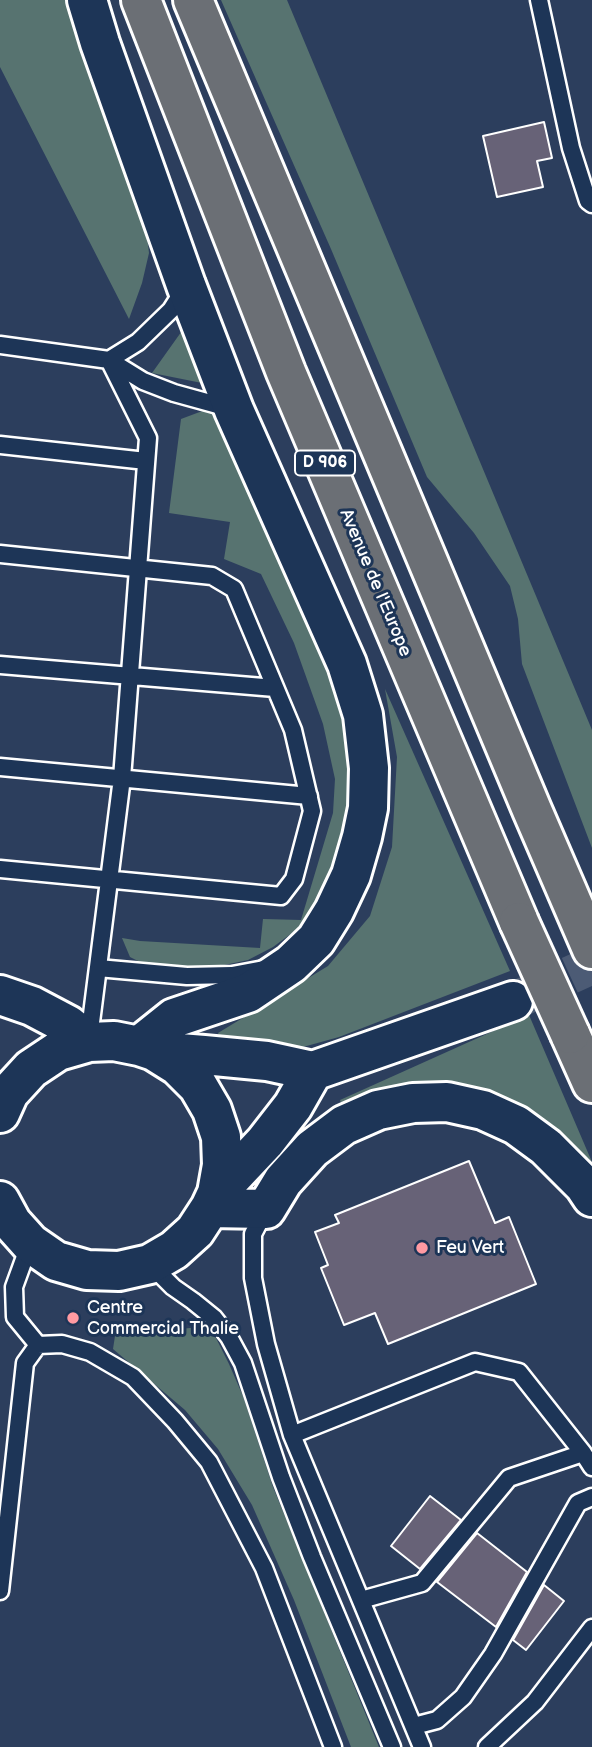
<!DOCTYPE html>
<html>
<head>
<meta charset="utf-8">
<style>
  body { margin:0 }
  canvas { display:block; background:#2c3e5d }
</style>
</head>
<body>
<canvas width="592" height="1747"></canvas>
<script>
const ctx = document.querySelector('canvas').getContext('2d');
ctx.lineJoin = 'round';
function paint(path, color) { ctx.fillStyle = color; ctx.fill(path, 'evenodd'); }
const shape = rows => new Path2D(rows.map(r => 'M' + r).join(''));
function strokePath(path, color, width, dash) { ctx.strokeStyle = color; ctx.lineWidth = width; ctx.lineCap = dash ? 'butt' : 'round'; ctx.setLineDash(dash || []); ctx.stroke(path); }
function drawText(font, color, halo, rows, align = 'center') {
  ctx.font = font + ' "Balsamiq Sans",sans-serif'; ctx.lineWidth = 6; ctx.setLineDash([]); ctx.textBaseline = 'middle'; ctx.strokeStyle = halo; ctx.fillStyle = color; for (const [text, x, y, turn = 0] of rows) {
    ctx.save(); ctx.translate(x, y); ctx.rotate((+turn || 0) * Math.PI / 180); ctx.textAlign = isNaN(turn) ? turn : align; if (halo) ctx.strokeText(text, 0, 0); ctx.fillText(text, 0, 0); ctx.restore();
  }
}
const green = shape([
  [0,0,73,0,145,218,149,253,142,283,129,319,0,67],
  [221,0,287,0,592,730,592,848,522,664,518,619,510,586,474,533,427,477,331,249],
  [189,321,217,386,152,373],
  [205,410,233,424,344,690,351,742,349,825,324,899,296,930,273,947,248,960,215,967,161,966,140,962,130,957,122,938,140,941,260,948,263,919,301,920,333,813,335,779,323,724,294,643,261,574,224,559,230,522,169,513,181,419],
  [385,689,510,971,339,1037,285,1052,222,1044,218,1033,328,966,370,916,392,847,397,757],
  [529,1015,592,1162,547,1125,343,1109,340,1100],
  [199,1327,216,1338,229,1364,243,1396,273,1487,379,1747,351,1747,294,1600,252,1505,218,1449,185,1410,113,1349,115,1336]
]);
const building = shape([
  [544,122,552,158,537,161,543,187,497,197,483,136,544,122],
  [469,1161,495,1223,509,1217,536,1284,388,1344,375,1313,344,1325,321,1268,328,1265,315,1232,339,1223,335,1215,469,1161],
  [430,1496,461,1520,420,1569,391,1546,430,1496],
  [477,1533,527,1572,496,1627,437,1582,477,1533],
  [544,1585,564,1601,526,1650,513,1640,544,1585]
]);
const tertiaryTunnel = shape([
  [518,999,592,965]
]);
const service = shape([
  [539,0,571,148,588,201,592,204],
  [0,345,109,360,143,381,174,393,232,409],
  [109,360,138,342,171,310,185,288],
  [0,445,146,461],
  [0,554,212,576,234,589,293,730,312,811,294,879,281,896,0,869],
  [0,665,275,688],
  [0,767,309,796],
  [98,968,187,976,232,975,264,969],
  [89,1038,122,778,148,438,109,360],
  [266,1209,253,1234,253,1278,266,1344,292,1435,422,1747],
  [30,1243,14,1287,15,1317,38,1345],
  [150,1264,173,1287,193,1301,214,1318,229,1337,243,1363,281,1477,312,1557,392,1747],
  [292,1435,475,1362,519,1372,583,1453,592,1467],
  [0,1591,25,1363,38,1345,62,1344,90,1352,133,1377,175,1421,209,1462,264,1568,333,1747],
  [361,1600,422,1583,509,1478,583,1453],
  [414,1726,437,1720,463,1697,493,1654,578,1503,592,1497],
  [487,1747,535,1702,592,1628]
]);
const tertiary = shape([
  [87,0,100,43,186,285,234,410,347,664,363,715,369,768,368,808,362,837,351,875,334,911,316,940,291,964,248,993,174,1018,139,1046],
  [0,995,32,1006,68,1025,89,1042],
  [154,1051,204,1055,267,1061,313,1071,513,1001],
  [0,1113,9,1093,31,1069,58,1051,89,1042,114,1041,139,1046,154,1051,178,1066,198,1086,212,1110,221,1137,222,1165,217,1193,210,1208,195,1231,174,1250,150,1264,119,1271,87,1270,56,1261,30,1243,12,1223,0,1201],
  [217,1193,265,1142,293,1106,313,1071],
  [210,1208,266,1209,283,1181,312,1149,344,1125,378,1110,413,1103,447,1102,483,1110,516,1125,546,1147,584,1185,592,1197]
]);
const primary = shape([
  [141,0,286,372,519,922],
  [193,0,532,810,592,949],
  [570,1034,592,1083]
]);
const primaryBridge = shape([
  [519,922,570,1034]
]);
const markers = [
  [422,1248,7,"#ff9aa2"],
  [73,1318,7,"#ff9aa2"]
];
const shields = [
  [325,463,60]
];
const shieldNames = [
  ["D 906",325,463]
];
const streetNames = [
  ["Avenue de l'Europe",375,583,67]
];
const poiNames = [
  ["Feu Vert",436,1248],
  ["Centre",87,1308],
  ["Commercial Thalie",87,1329]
];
paint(green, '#577370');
paint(building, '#676277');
strokePath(building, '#fff', 2);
strokePath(tertiaryTunnel, '#4c5b75', 38, [38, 19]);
strokePath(service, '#fff', 21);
strokePath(tertiary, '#fff', 44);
strokePath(primary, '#fff', 44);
strokePath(service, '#1d3557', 16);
strokePath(tertiary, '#1d3557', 38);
strokePath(primary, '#6b6f75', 38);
strokePath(primaryBridge, '#fff', 44, []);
strokePath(primaryBridge, '#6b6f75', 38);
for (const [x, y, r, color] of markers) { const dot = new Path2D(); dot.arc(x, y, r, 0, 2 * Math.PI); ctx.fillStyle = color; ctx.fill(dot); strokePath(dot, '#1d3557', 2.5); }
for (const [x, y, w] of shields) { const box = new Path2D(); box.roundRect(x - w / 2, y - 12.5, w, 25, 5); ctx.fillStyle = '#1d3557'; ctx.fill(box); strokePath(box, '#fff', 2); }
drawText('bold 16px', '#fff', null, shieldNames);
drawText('18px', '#fff', '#1d3557', streetNames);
drawText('18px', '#fff', '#1d3557', poiNames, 'left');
</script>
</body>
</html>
